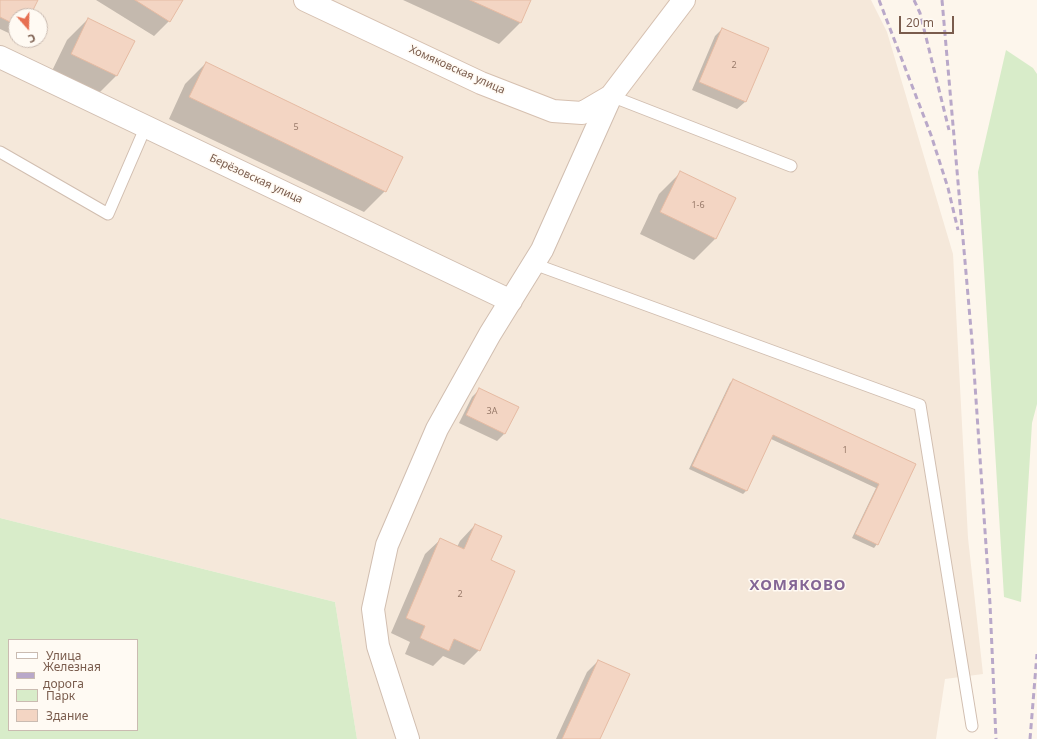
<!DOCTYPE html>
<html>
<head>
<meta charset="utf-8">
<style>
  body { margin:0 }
  #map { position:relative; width:1037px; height:739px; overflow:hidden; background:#fdf6ec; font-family:"Noto Sans",sans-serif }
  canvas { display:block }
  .legend { position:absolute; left:8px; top:639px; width:130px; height:92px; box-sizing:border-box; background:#fffaf3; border:1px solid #cabbb1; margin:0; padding:5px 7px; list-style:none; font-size:12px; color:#7a5c4d }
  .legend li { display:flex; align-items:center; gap:8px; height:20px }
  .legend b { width:20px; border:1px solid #cabbb1 }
  .north { position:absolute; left:8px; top:8px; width:40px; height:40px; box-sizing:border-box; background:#fffaf3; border:1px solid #cabbb1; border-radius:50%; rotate:160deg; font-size:11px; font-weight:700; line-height:16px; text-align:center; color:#7a5c4d }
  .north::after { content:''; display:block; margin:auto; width:14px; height:18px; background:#e76f51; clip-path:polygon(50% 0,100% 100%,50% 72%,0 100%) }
  .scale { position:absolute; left:899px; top:16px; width:55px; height:18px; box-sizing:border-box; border:2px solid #7a5c4d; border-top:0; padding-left:5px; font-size:12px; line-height:14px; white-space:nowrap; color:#7a5c4d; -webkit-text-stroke:3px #fffaf3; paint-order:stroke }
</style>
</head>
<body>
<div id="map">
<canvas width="1037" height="739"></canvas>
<ul class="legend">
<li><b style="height:5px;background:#fff"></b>Улица</li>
<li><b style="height:5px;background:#b9a8c9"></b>Железная дорога</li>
<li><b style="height:11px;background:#d8ecc9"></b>Парк</li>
<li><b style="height:11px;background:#f3d5c3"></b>Здание</li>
</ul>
<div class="north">С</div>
<div class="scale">20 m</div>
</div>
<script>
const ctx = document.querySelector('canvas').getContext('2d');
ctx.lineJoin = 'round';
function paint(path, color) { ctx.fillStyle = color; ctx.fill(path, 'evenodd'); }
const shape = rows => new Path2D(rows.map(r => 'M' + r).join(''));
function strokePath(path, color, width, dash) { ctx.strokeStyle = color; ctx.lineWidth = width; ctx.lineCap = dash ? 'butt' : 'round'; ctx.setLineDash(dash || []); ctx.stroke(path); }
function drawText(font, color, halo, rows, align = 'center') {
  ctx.font = font + ' "Noto Sans",sans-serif'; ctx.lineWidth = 3; ctx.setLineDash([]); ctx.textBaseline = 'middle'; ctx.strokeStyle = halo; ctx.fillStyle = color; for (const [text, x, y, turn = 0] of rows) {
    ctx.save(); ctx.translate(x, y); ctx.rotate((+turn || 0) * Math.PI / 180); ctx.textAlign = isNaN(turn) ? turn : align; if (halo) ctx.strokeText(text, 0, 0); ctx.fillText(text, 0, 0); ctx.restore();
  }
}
const residential = shape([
  [0,0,871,0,887,32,953,254,968,538,983,674,945,679,936,739,357,739,335,602,0,518],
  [16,16,40,16,40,40,16,40]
]);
const green = shape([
  [1006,50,1033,68,1037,74,1037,404,1032,423,1021,602,1004,597,978,172],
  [0,518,335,602,357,739,0,739],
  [9,640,137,640,137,730,9,730]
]);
const shadow = shape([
  [0,0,37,0,29,16,16,16,15,36,0,29],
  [96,0,182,0,169,21,154,36],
  [403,0,530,0,520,23,499,44],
  [88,19,133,41,116,76,95,97,50,75,67,40],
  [722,29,768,48,745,102,737,109,692,90,715,36],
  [206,63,385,191,364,212,169,119,185,84],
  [680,173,715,239,694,260,640,234,659,194],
  [733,380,915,464,877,544,874,548,852,538,876,488,771,439,746,491,743,494,689,469,730,383],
  [480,389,504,434,497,441,459,423,472,397],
  [475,525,490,561,479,650,464,665,443,656,433,666,405,654,410,642,391,633,425,554,441,539,457,547,460,541],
  [598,661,599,739,556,739,587,672]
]);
const building = shape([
  [0,0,38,0,30,16,16,16,16,25,0,17,0,0],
  [135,0,183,0,170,22,135,0],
  [470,0,531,0,521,23,470,0],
  [88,18,135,41,117,76,71,54,88,18],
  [722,28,769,48,746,102,699,82,722,28],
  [206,62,403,157,386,192,189,97,206,62],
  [680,171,736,198,716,239,660,212,680,171],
  [733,379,916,464,878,545,855,534,879,484,773,435,747,491,692,466,733,379],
  [479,388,519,407,505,434,466,415,479,388],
  [475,524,502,536,491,560,515,571,480,651,454,639,449,651,420,638,425,626,406,618,440,538,464,549,475,524],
  [598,660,630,674,600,739,562,739,598,660]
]);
const lane = shape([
  [611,96,791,166],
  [0,152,108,214,146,126],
  [534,264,920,405,972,726]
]);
const street = shape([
  [0,57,511,301],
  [408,739,378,646,373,609,387,545,437,429,490,334,542,250,611,96]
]);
const secondary = shape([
  [305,0,481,83,553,111,582,113,611,96,684,0]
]);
const rail = shape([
  [879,0,931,135,948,188,958,230],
  [914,0,920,13,949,130],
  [942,0,972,341,990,604,996,739],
  [1030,739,1037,654]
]);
const numberNames = [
  ["2",734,65],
  ["5",296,127],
  ["1-6",698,205],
  ["3А",492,411],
  ["1",845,450],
  ["2",460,594]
];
const streetNames = [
  ["Хомяковская улица",457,70,24],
  ["Берёзовская улица",256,179,25]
];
const districtNames = [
  ["ХОМЯКОВО",798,586]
];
paint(residential, '#f5e8da');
paint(green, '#d8ecc9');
paint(shadow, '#0003');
paint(building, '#f3d5c3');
strokePath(building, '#e6bba3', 1);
strokePath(lane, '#d1beb0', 13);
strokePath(street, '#d1beb0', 24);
strokePath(secondary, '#d6c0b0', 24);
strokePath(lane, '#fff', 11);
strokePath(street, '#fff', 22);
strokePath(secondary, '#fff', 22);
strokePath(rail, '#b9a8c9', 3, [6, 4]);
drawText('9px', '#987a6a', null, numberNames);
drawText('11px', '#7a5c4d', '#fffaf3', streetNames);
ctx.letterSpacing = '1px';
drawText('bold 15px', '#846695', '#fffaf3', districtNames);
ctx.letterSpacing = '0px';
</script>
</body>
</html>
